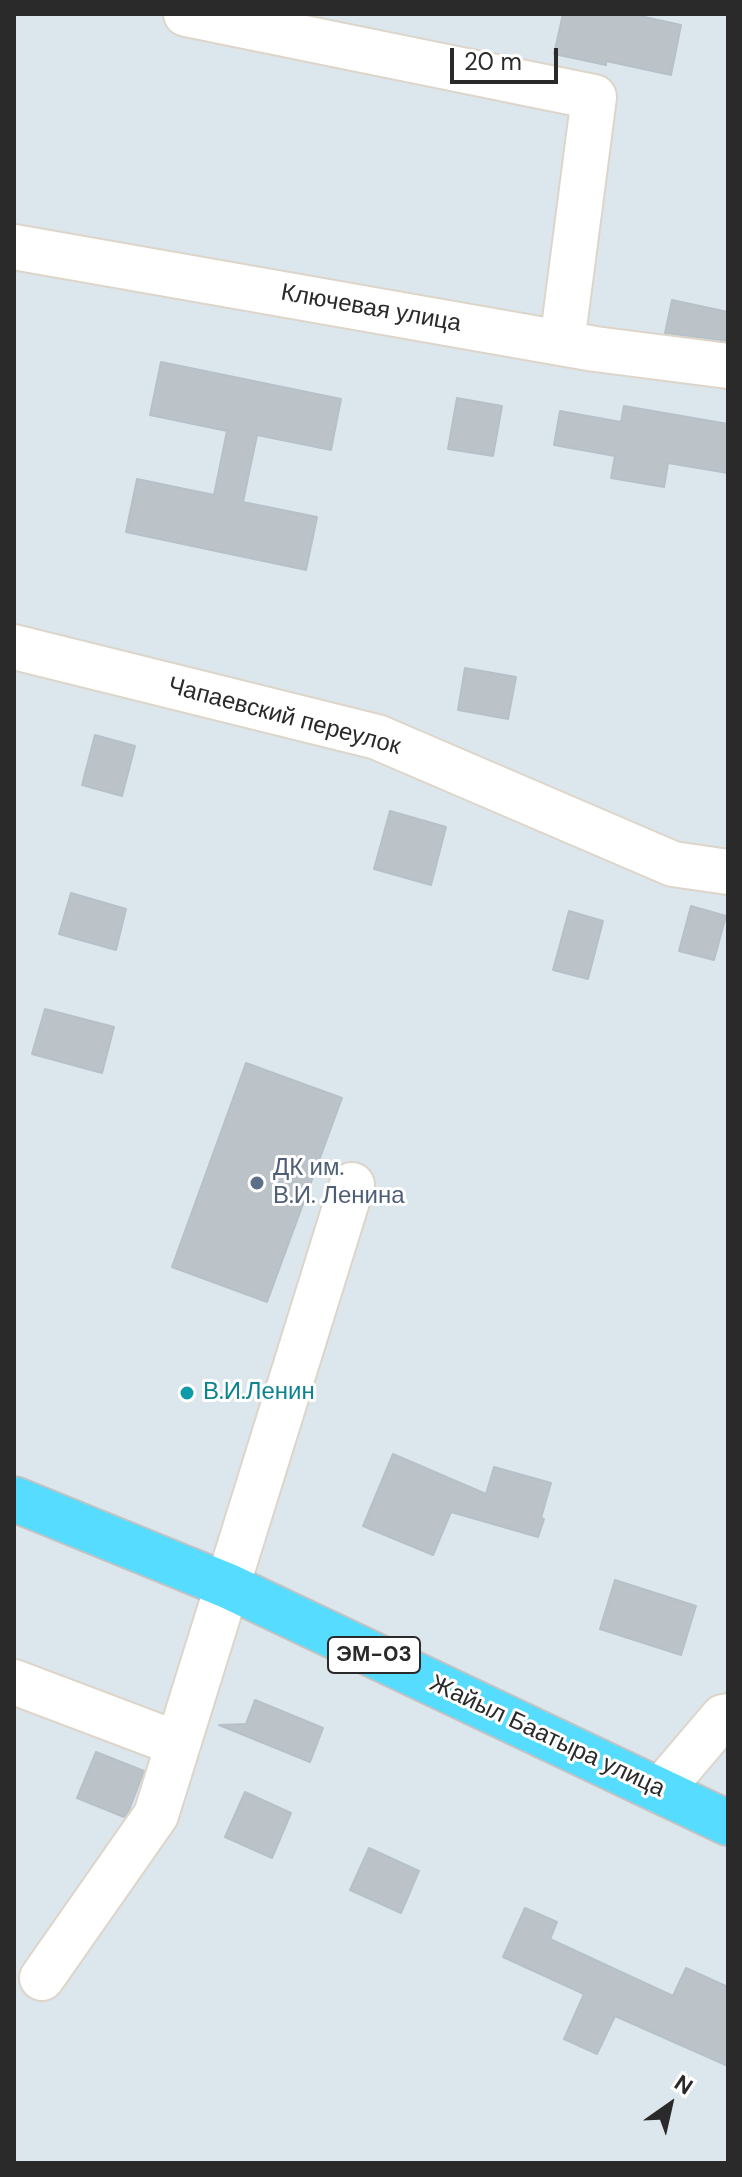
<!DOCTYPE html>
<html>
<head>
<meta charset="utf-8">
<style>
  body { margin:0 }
  #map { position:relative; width:742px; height:2177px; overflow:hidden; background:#dce7ed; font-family:"DM Sans",sans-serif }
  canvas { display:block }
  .frame { position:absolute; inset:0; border:16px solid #2a2a2a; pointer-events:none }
  .north { position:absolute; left:630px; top:2065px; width:80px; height:80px; -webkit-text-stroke:6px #fff; paint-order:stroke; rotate:34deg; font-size:22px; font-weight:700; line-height:32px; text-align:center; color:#2a2a2a }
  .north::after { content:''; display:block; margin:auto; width:28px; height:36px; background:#2a2a2a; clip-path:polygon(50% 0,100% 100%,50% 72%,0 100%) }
  .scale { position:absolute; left:450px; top:48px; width:108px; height:36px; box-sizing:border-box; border:4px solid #2a2a2a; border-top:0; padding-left:10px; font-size:24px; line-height:28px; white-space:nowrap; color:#2a2a2a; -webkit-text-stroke:6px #fff; paint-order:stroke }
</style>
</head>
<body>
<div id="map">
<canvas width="742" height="2177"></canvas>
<div class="frame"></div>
<div class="north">N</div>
<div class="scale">20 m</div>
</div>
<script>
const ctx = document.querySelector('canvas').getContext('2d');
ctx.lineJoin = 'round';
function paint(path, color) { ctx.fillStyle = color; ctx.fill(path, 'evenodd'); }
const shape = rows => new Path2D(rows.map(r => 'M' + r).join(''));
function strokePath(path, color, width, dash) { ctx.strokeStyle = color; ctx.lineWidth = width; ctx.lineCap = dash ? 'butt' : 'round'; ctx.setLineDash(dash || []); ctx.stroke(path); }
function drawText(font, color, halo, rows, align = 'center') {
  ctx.font = font + ' "DM Sans",sans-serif'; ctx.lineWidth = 6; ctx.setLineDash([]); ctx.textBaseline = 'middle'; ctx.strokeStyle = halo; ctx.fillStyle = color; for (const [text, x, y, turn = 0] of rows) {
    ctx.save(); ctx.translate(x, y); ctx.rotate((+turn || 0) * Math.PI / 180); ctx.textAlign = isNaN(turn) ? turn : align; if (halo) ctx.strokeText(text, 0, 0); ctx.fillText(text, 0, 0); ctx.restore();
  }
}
const building = shape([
  [563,14,631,14,681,25,671,75,606,61,606,65,554,54,563,14],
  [672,300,728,312,728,341,665,333,672,300],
  [161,362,341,399,331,450,257,435,243,502,317,517,306,570,126,532,137,479,214,495,227,431,150,415,161,362],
  [457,398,502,406,493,456,448,449,457,398],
  [624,406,728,424,728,473,668,463,664,487,611,478,615,456,554,445,560,411,621,422,624,406],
  [465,668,516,677,508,719,458,710,465,668],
  [95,735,135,746,122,796,82,785,95,735],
  [390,811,446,827,431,885,374,869,390,811],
  [71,893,126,909,116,950,59,934,71,893],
  [691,906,726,916,714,960,679,951,691,906],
  [569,911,603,921,588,979,553,970,569,911],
  [45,1009,114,1027,102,1073,32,1054,45,1009],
  [246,1063,342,1098,267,1302,172,1267,246,1063],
  [393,1454,486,1494,494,1467,551,1483,541,1518,544,1519,538,1537,451,1512,433,1555,363,1526,393,1454],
  [615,1580,696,1606,681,1655,600,1629,615,1580],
  [255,1700,323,1728,310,1762,219,1725,246,1724,255,1700],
  [96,1752,144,1771,129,1810,124,1817,77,1798,96,1752],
  [245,1792,291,1813,272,1858,225,1837,245,1792],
  [369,1848,419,1871,401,1913,350,1890,369,1848],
  [525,1908,557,1922,550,1939,673,1996,686,1968,728,1987,728,2066,615,2016,597,2054,564,2039,584,1994,503,1957,525,1908]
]);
const minor = shape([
  [186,14,594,97,562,343],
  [14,247,595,349,728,366],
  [14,647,377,737,673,864,728,872],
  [14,1682,178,1744],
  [660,1791,723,1717,728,1716],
  [42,1978,156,1815,352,1185]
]);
const highway = shape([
  [14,1499,228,1586,728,1823]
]);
const markers = [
  [257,1183,8,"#5c6f8a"],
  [187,1393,8,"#0f9aa8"]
];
const shields = [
  [374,1655,92]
];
const shieldNames = [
  ["ЭМ-03",374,1655]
];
const streetNames = [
  ["Ключевая улица",371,309,10],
  ["Чапаевский переулок",284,717,15],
  ["Жайыл Баатыра улица",547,1737,25]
];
const serviceNames = [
  ["ДК им.",273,1169],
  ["В.И. Ленина",273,1197]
];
const cultureNames = [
  ["В.И.Ленин",203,1393]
];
paint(building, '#bcc3c8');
strokePath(building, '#b6c0c8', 2);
strokePath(minor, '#ddd5ca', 48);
strokePath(highway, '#c3c3c3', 48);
strokePath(minor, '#fff', 44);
strokePath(highway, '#55dcff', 44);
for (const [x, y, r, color] of markers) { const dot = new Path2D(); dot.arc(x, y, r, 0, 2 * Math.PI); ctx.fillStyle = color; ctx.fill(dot); strokePath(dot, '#fff', 3); }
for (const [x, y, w] of shields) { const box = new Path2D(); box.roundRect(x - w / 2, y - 18, w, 36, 6); ctx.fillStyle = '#fff'; ctx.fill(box); strokePath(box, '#2a2a2a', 2); }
drawText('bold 22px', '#2a2a2a', null, shieldNames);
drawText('24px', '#2a2a2a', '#fff', streetNames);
drawText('24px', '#4e5e75', '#fff', serviceNames, 'left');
drawText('24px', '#0d838f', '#fff', cultureNames, 'left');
</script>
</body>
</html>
